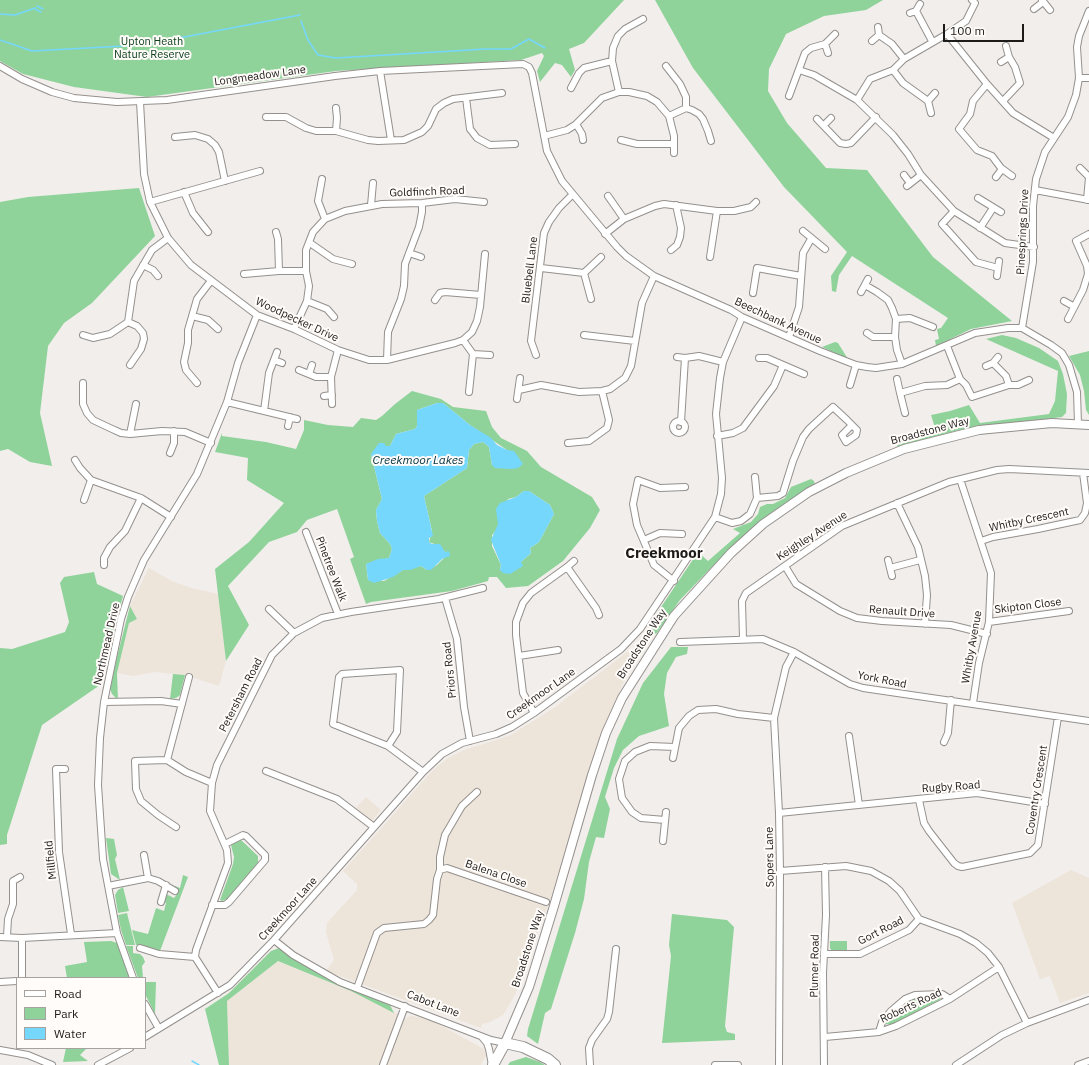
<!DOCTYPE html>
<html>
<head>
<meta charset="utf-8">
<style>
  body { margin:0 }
  #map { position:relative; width:1089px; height:1065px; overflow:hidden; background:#f2eeeb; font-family:"IBM Plex Sans",sans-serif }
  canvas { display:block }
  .legend { position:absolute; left:16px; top:977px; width:130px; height:72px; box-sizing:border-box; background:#fffcf9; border:1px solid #a5a2a0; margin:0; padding:5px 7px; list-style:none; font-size:12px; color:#1d1b1a }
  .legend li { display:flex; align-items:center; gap:8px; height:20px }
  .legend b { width:20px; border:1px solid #a5a2a0 }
  .scale { position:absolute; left:943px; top:24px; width:81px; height:18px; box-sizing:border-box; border:2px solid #1d1b1a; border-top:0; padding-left:5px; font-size:12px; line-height:14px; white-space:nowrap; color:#1d1b1a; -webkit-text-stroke:3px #fffcf9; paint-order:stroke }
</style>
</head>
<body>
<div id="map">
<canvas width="1089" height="1065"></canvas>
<ul class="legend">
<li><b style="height:5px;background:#fff"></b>Road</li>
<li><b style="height:11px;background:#8fd39b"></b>Park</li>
<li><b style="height:11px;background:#76d7fd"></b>Water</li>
</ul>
<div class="scale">100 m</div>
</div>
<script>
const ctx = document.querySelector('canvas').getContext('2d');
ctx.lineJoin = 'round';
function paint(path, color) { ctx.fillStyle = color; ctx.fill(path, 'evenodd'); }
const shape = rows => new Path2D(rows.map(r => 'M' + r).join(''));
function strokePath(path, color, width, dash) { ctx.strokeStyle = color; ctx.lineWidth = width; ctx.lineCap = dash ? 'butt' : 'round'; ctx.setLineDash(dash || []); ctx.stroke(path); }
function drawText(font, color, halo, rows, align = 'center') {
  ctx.font = font + ' "IBM Plex Sans",sans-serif'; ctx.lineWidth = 4; ctx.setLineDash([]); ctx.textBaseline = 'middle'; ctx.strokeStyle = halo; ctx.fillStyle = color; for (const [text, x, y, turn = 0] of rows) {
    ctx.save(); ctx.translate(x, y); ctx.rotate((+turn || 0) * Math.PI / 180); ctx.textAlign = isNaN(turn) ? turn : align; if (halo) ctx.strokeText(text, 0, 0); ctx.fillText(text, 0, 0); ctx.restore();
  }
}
const built = shape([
  [149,568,172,581,191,588,218,594,226,661,219,686,185,675,155,672,133,676,117,673,129,623,137,619,130,606],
  [638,651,601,732,551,897,515,995,503,1015,490,1022,482,1024,481,1028,326,971,334,960,326,932,327,923,357,890,357,884,343,871,432,771,448,758,464,750,509,736,554,708,627,652],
  [366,797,381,810,372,821,356,808],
  [1071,870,1089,878,1089,993,1060,1003,1050,976,1040,979,1012,903],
  [278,961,351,991,406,1018,411,1016,429,1019,484,1049,486,1055,481,1065,229,1065,227,1001]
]);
const green = shape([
  [0,0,624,0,584,43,569,49,575,70,571,77,562,65,555,63,540,82,537,71,544,56,542,53,521,60,336,71,147,97,74,87,23,74,0,61],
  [655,0,883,0,866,10,824,16,786,34,769,69,768,91,787,123,826,168,867,170,933,257,1012,321,971,329,936,346,935,340,939,339,937,329,941,328,948,318,852,256,839,275,836,292,832,291,831,276,847,252,784,187,693,68],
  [139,188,155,236,92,303,64,323,48,346,40,413,52,466,30,462,8,449,0,451,0,202,28,197],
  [1002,335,1016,338,1039,348,1058,361,1063,374,1067,394,1066,413,1062,417,959,430,898,447,897,445,937,434,931,415,950,411,969,405,980,423,1049,414,1055,401,1058,371,986,339],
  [835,342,838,343,848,359,822,347],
  [1089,351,1089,415,1086,410,1084,391,1080,375,1069,356],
  [412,391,441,399,453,407,486,411,492,427,501,438,527,451,541,467,592,497,600,510,590,528,563,561,528,586,506,588,497,577,489,577,488,581,452,591,371,602,366,604,350,559,354,557,337,509,307,520,297,532,269,542,228,586,249,625,226,661,215,569,249,542,284,503,247,480,248,458,215,452,222,433,222,436,266,442,296,449,304,430,304,420,328,425,353,427,361,418,376,420,382,416,395,404],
  [437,403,443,403,470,425,507,450,492,465,489,447,483,442,474,444,469,450,467,468,424,496,432,531,429,542,437,545,445,552,445,557,437,565,427,570,421,566,403,570,384,581,368,580,366,564,389,558,392,549,390,544,380,533,377,521,376,510,382,499,371,454,390,446,396,434,415,429,417,426,417,410],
  [524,491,529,491,550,505,554,514,539,542,530,548,531,553,521,562,500,570,501,565,492,546,492,535,497,530,508,499,516,497],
  [811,479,814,481,815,485,761,521,733,545,680,600,656,634,652,631,651,622,698,552,708,561,740,533,733,529,751,522,758,514,760,507,767,504,773,504,785,498,791,487],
  [94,572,97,584,123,596,100,685,42,725,7,835,7,844,0,845,0,648,12,649,65,632,69,622,60,583,64,577],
  [130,606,137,619,129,623,117,673,118,700,112,694,110,689,117,657],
  [671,647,688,647,687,654,676,657,667,673,664,694,669,726,639,736,623,750,614,768,605,797,610,809,604,838,596,837,589,862,584,899,575,933,551,1009,545,1013,538,1044,527,1036,528,1029,617,739,643,683],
  [173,674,185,675,180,695,176,698,170,699],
  [106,838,114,839,117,855,115,859,120,880,111,874],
  [240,839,258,856,258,863,227,899,222,901,220,900,233,864,234,857,231,845,233,842],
  [183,875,188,877,160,951,136,945,132,930,148,934,156,908,164,911,166,903,163,902,166,894,174,898,179,892,174,888,175,886,180,888],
  [123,887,129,911,118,913,115,895,118,890],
  [127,913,135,945,126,945,121,930,118,915],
  [672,914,727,920,734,927,725,1026,727,1032,735,1034,735,1040,662,1043,671,956,669,945],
  [111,941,117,943,130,978,67,978,65,966,87,962,84,942],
  [830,941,847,941,847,952,832,951,830,948],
  [126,946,133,946,133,953,140,954,143,957,145,962,142,966,143,978,138,978],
  [279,948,333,981,357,990,390,1005,394,1013,351,991,278,961,227,1001,229,1065,219,1065,205,1009,229,993,271,951],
  [145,982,156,982,155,1014,145,994],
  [915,997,940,997,941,999,892,1025,886,1024,886,1022,899,1006],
  [66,1048,87,1048,80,1055,88,1061,63,1062],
  [526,1057,540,1062,545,1065,508,1065,510,1062]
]);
const water = shape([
  [437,403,443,403,470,425,491,438,497,445,507,450,514,451,523,464,518,468,511,469,495,468,492,465,489,447,483,442,474,444,469,450,467,468,424,496,433,536,429,538,429,542,432,544,440,544,445,552,449,551,450,556,442,559,431,570,427,570,421,566,410,570,403,570,393,577,374,583,368,580,366,564,378,559,389,558,392,549,390,544,380,533,377,521,376,510,382,499,371,454,379,443,384,443,386,446,390,446,396,434,415,429,417,426,417,410],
  [524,491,529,491,550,505,554,514,539,542,530,548,531,553,521,562,523,566,510,574,503,573,500,570,501,565,491,540,498,524,496,509,500,503,516,497]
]);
const stream = shape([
  [37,6,43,9],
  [35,9,41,12],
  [0,14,15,15,35,8],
  [301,21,308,40,318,55,336,58,486,49,511,49,529,39,545,48],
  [0,40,32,51,142,45,300,15],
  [192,1061,199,1065]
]);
const minor = shape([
  [1042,0,1050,10],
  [1034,9,1043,2],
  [916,11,932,41],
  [910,13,916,11,920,4],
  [947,34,987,84,1013,113,1054,138],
  [879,35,892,44,904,59],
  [872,41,879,35,878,27],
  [828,53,825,44,835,34],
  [1001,62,1009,57],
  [0,66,22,79,52,92,74,98,117,102,167,100,335,76,380,71,523,64,529,67,532,73,547,151,562,181,617,247,626,256,654,276,731,310,742,317,820,351,856,365,867,367,876,368,902,364,975,333,1008,328,1022,328,1051,345,1062,353,1069,365,1077,392,1078,424],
  [666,66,680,84,686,97,686,108],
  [799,70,814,75,857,100,893,135,908,154,921,175,954,211,1005,243,1034,247],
  [893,70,903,83,928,101],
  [380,71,391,140],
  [1079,78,1089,78],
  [987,84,973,101,970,114,959,129,977,150,992,156,1001,168,1012,176],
  [571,88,579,73,584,68,612,61],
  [619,92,612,61,613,48,618,36,625,29,643,19],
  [789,96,805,53,811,48,825,44],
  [466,98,470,129,477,138,490,145,515,144],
  [857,100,870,79,893,70,904,59,947,34,966,21,975,3,972,0],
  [1003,101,1020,83,1015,67,1009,57,1006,46],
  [140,102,144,174,150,202,168,238,191,265,257,315,294,329,338,350,369,360,387,360,455,343,463,340,472,332,477,321,480,307,485,254],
  [336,108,337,118,336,131],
  [931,113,928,101,935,93],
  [669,116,686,108,692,110,699,114,703,119,708,131,711,141],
  [266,117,286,117,306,128,316,131,336,131,368,140,378,141,404,140,422,132,428,126,436,109,444,103,453,99,502,93],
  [817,119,840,143,846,144,851,143,876,117],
  [576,124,582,134,583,140],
  [824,125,831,118],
  [544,136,567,130,575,125,602,98,619,92,629,92,647,96,657,102,669,116,674,136,674,153],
  [175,137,195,135,208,139,215,145,219,152,225,181],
  [621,140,637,144,674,144],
  [1080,168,1089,177,1087,200],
  [904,175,910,183],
  [996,177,1002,169],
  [322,179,318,201,325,219],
  [907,186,921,175],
  [1035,190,1089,200],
  [184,192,193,213,208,232],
  [608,196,624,219],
  [978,198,1001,212],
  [150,202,260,171],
  [371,205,373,183],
  [954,211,942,224,976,262,998,268],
  [980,228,993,208],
  [803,231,825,249],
  [276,232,278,239,279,271],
  [605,234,624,219,655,206,664,204,717,211,734,211,751,207,756,202],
  [310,243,333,259,352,264],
  [671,250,677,245,680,237,681,228,676,205],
  [409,253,421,257],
  [710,257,717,211],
  [143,265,153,270,158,276],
  [541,268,584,273,601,257],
  [584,273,591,299],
  [244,274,279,271,306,271],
  [997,276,999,261],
  [865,285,877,292,888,300,892,308,896,319,895,337,897,350,902,364],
  [861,292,868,279],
  [753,293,757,268,801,276],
  [435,300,440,293,445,292,481,295],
  [307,301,327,309,334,317],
  [1064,301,1073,306],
  [192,316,208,320,218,329],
  [896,319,910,318,933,327],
  [1068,319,1083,290,1088,274,1087,266,1076,241,1089,234],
  [1022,328,1033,262,1033,206,1036,179,1045,152,1068,117,1076,95,1079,78,1077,47,1079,36,1089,11],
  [294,329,307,301,309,286,306,271,306,250,313,232,325,219,345,211,382,204,422,203,455,199,484,202],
  [867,333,873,337,895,337],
  [83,335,93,338,110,334,128,322],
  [584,335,635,341],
  [789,337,799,307,803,253,811,239],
  [463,340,473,354,490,355],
  [947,346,960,379,966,385,972,397,1009,385,1006,376,993,363],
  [536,355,531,341,544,233,549,222,559,208,572,195],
  [677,357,685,358],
  [759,358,767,358,804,374],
  [274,360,282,363],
  [387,360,388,332,401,299,404,286,405,264,419,227,422,212,422,203],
  [130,365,141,349,144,339,143,333,137,326,128,322,134,281,152,250,168,238],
  [986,366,993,363,998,357],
  [299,370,316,377,331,377],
  [309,374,312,365],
  [897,379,900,393],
  [83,383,83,404,87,413,93,420,110,428,121,433,130,434,162,431,185,432,211,443],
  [197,383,186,370,184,362,188,343,188,330,197,299,210,282],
  [850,385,856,365],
  [1009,385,1018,385,1029,380],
  [519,390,541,385,579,392,602,391,610,389,625,378,631,366,642,303,654,276],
  [469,392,473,354],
  [324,396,332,395],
  [517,399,520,378],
  [227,402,297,419],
  [332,404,331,377,338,350],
  [264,411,269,373,277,352],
  [905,413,900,393,925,386,947,385,960,379],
  '673 427a6 6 0 1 1 12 0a6 6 0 1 1-12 0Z',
  [681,422,685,358,699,356,723,362],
  [288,426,290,417],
  [130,434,136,404],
  [717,436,733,433,743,428,774,386,783,365],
  [568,443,589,441,607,428,609,420,602,391],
  [170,453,174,443,174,431],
  [75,460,80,468,91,480,141,498,171,517],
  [755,477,757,498],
  [960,479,991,573,989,622,979,663,973,703],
  [84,500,91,480],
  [897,503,918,547,925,576,927,595,925,624],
  [715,517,732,523,741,521,750,514,757,498,778,496,783,493,793,461,803,437,809,429,833,407,847,420,857,430,856,435,846,442,842,435,852,425],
  [306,532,338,614],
  [644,540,660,533,682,534],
  [981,541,993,537,1038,529,1080,520,1085,513,1087,503,1083,473],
  [888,560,892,576],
  [104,565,104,558,110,547,125,531,141,498],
  [785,566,796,584,840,611,857,618,882,621,951,625,987,634],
  [567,567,574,561],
  [890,568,920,560],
  [674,581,654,565,637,525,633,504,638,480,660,488,685,487],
  [445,598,457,639,464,707,470,741],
  [269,609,294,633],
  [989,622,1069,611],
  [743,639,742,601,746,593,842,526,949,482,997,470,1009,469,1089,473],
  [680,642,763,639,794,652,850,684,863,688,1089,721],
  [519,656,558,650],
  [104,702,161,701,182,704],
  [534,713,523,693,516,635,516,622,523,603,531,593,567,567,596,608,599,615],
  [849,736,859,805],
  [944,742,948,733,951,700],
  [388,746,397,732,400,670,342,674,339,677,333,724,388,746,423,772],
  [673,758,679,728,689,716,698,710,716,709,738,714,774,718],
  [167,760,189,677],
  [65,769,56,769,59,852,71,934],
  [266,771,337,799,374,827],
  [919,800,924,823,929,831,954,863,958,866,962,867,1030,853,1038,845,1058,717],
  [779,813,977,793,1045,804],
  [665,820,641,818,632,812,622,798,619,779,625,761,635,752,650,746,675,747],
  [176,827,158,815,141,801,136,789,135,761,167,760,186,772,212,783],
  [663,841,666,812],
  [144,855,148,878],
  [440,870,447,868,546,902],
  [780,871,846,866,871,871,889,881,900,891,919,919,960,934,976,943,988,953,999,967,1027,1023],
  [108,886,148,878,158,881,175,891],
  [161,902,166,885],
  [212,905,225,905,229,902,265,860,265,855,246,836,243,835,225,844],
  [7,936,8,919,13,904,13,881,20,877],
  [0,937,22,938,117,933],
  [22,938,22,978],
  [274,940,293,955,340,982,491,1040,505,1043],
  [140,948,159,954,195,957],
  [824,954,860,954,909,930,919,919],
  [133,978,117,933,103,859,98,785,100,738,104,702,121,619,128,597,144,560,197,474,227,402,238,363,257,315],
  [0,982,17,981],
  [357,988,377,933,384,928,424,924,429,920,433,915,437,879,440,870,440,857,445,835,462,806,477,792],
  [218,993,195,957,196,950,228,863,227,850,210,811,212,783,217,765,272,655,294,633,322,618,351,612,439,599,483,588],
  [145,1004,158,1027],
  [879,1032,882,1022,891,1011,905,999,915,995,942,994,950,999],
  [145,1037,230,985,274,940,423,772,442,754,462,743,496,734,512,727,534,713,621,649,640,629,715,517,721,494,722,478,716,414,720,378,723,362,742,317],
  [482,1037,487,1043,489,1049,492,1065],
  [825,1037,879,1032,896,1026,950,999,999,967],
  [0,1050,28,1055,52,1065],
  [98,1065,130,1048],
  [383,1065,405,1006],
  [590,1065,589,1048,592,1040,607,1019,609,1012,616,949],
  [715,1065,738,1065],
  [779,1065,780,871,779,813,774,718,786,667,794,652],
  [824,1065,823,973,826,915,825,867],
  [956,1065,1002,1035,1027,1023,1089,1000],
  [1078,1065,1089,1061]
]);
const tertiary = shape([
  [505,1043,529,987,554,906,592,775,606,733,622,698,674,616,731,553,763,524,809,492,846,473,904,449,979,430,1052,423,1089,425]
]);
const primary = shape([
  [493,1065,505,1043,523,1047,548,1059,555,1065]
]);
const parkNames = [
  ["Upton Heath",152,42],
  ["Nature Reserve",152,55]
];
const streetNames = [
  ["Longmeadow Lane",260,76,-8],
  ["Goldfinch Road",427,192,-2],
  ["Pinesprings Drive",1023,232,-87],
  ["Bluebell Lane",530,270,-83],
  ["Woodpecker Drive",297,320,25],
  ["Beechbank Avenue",778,321,25],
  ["Broadstone Way",930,431,-15],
  ["Whitby Crescent",1029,520,-12],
  ["Keighley Avenue",812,536,-33],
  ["Pinetree Walk",331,569,69],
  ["Skipton Close",1028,606,-7],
  ["Renault Drive",902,612,4],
  ["Northmead Drive",107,644,-77],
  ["Broadstone Way",642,644,-57],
  ["Whitby Avenue",972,647,-80],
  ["Priors Road",450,670,-96],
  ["York Road",882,680,11],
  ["Creekmoor Lane",541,694,-35],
  ["Petersham Road",241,695,-63],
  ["Rugby Road",951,787,-4],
  ["Coventry Crescent",1037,790,-81],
  ["Sopers Lane",770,857,-91],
  ["Millfield",51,860,-96],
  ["Balena Close",496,874,19],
  ["Creekmoor Lane",288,909,-48],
  ["Gort Road",881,931,-27],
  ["Broadstone Way",528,949,-72],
  ["Plumer Road",815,966,-89],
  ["Cabot Lane",433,1004,21],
  ["Roberts Road",911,1006,-25]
];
const waterNames = [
  ["Creekmoor Lakes",418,461]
];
const districtNames = [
  ["Creekmoor",664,554]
];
paint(built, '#ede4da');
paint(green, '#8fd39b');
paint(water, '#76d7fd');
strokePath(stream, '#76d7fd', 1.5);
strokePath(minor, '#94908d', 8);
strokePath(tertiary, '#94908d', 10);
strokePath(primary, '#94908d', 12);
strokePath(minor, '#fff', 6);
strokePath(tertiary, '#fff', 8);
strokePath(primary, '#fff', 10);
drawText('11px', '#0d401c', '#fffcf9', parkNames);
drawText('11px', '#1d1b1a', '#fffcf9', streetNames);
drawText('italic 12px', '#033141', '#fffcf9', waterNames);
drawText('bold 15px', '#1d1b1a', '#fffcf9', districtNames);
</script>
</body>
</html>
